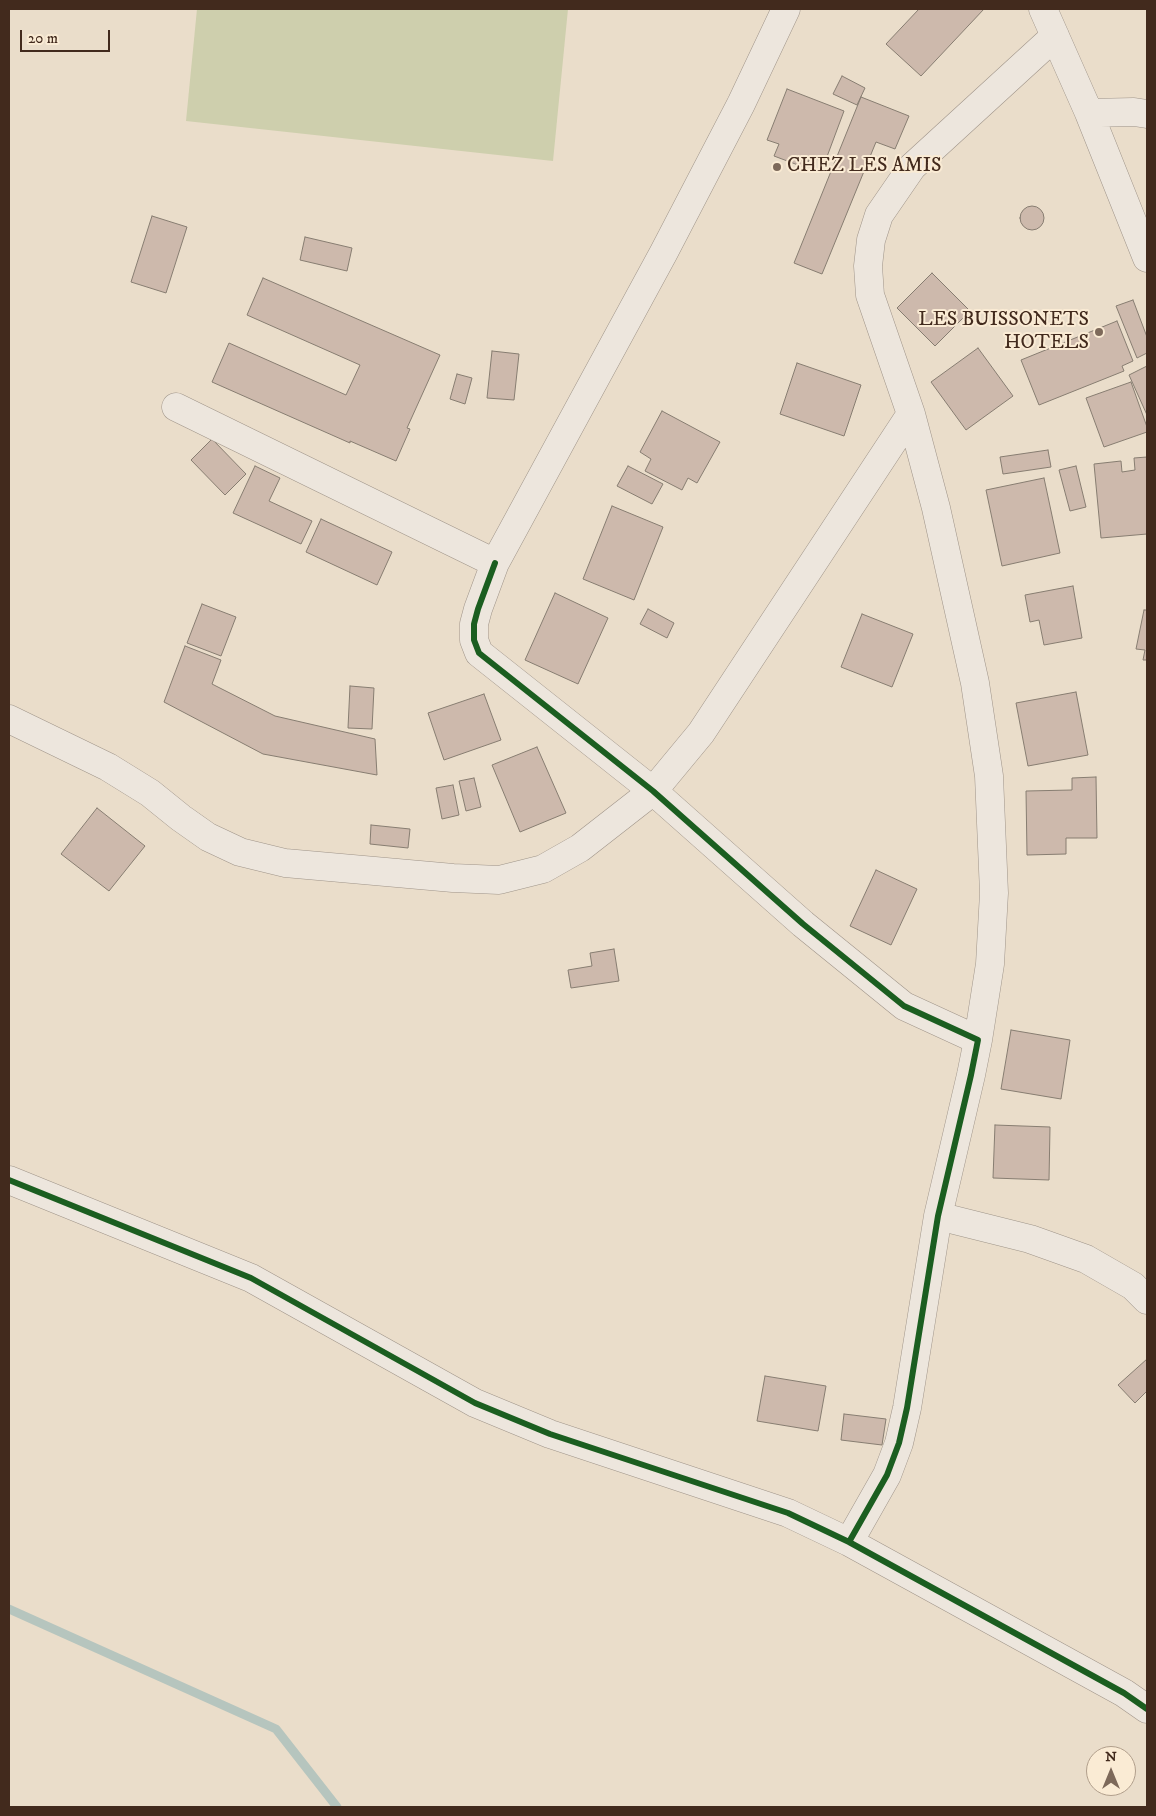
<!DOCTYPE html>
<html>
<head>
<meta charset="utf-8">
<style>
  body { margin:0 }
  #map { position:relative; width:1156px; height:1816px; overflow:hidden; background:#eaddca; font-family:"IM FELL DW Pica",serif }
  canvas { display:block }
  .frame { position:absolute; inset:0; border:10px solid #422a1d; pointer-events:none }
  .north { position:absolute; left:1086px; top:1746px; width:50px; height:50px; box-sizing:border-box; background:#faebd4; border:1px solid #b09e8b; border-radius:50%; rotate:0deg; font-size:14px; font-weight:700; line-height:20px; text-align:center; color:#422a1d }
  .north::after { content:''; display:block; margin:auto; width:18px; height:22px; background:#7d695a; clip-path:polygon(50% 0,100% 100%,50% 72%,0 100%) }
  .scale { position:absolute; left:20px; top:30px; width:90px; height:22px; box-sizing:border-box; border:2px solid #422a1d; border-top:0; padding-left:6px; font-size:15px; line-height:18px; white-space:nowrap; color:#422a1d; -webkit-text-stroke:4px #faebd4; paint-order:stroke }
</style>
</head>
<body>
<div id="map">
<canvas width="1156" height="1816"></canvas>
<div class="frame"></div>
<div class="north">N</div>
<div class="scale">20 m</div>
</div>
<script>
const ctx = document.querySelector('canvas').getContext('2d');
ctx.lineJoin = 'round';
function paint(path, color) { ctx.fillStyle = color; ctx.fill(path, 'evenodd'); }
const shape = rows => new Path2D(rows.map(r => 'M' + r).join(''));
function strokePath(path, color, width, dash) { ctx.strokeStyle = color; ctx.lineWidth = width; ctx.lineCap = dash ? 'butt' : 'round'; ctx.setLineDash(dash || []); ctx.stroke(path); }
function drawText(font, color, halo, rows, align = 'center') {
  ctx.font = font + ' "IM FELL DW Pica",serif'; ctx.lineWidth = 4; ctx.setLineDash([]); ctx.textBaseline = 'middle'; ctx.strokeStyle = halo; ctx.fillStyle = color; for (const [text, x, y, turn = 0] of rows) {
    ctx.save(); ctx.translate(x, y); ctx.rotate((+turn || 0) * Math.PI / 180); ctx.textAlign = isNaN(turn) ? turn : align; if (halo) ctx.strokeText(text, 0, 0); ctx.fillText(text, 0, 0); ctx.restore();
  }
}
const green = shape([
  [197,9,568,9,553,161,186,121]
]);
const stream = shape([
  [9,1609,276,1729,337,1807]
]);
const building = shape([
  [919,9,984,9,921,76,886,44,919,9],
  [842,76,865,88,857,105,833,94,842,76],
  [787,89,844,111,825,162,810,157,806,168,774,156,779,144,767,140,787,89],
  [861,97,909,116,895,149,876,142,822,274,794,263,861,97],
  '1020 218a12 12 0 1 1 24 0a12 12 0 1 1-24 0Z',
  [152,216,187,227,166,293,131,282,152,216],
  [305,237,352,248,347,271,300,260,305,237],
  [932,273,970,311,935,346,897,308,932,273],
  [263,278,440,355,407,428,410,429,396,461,350,441,350,443,212,382,229,343,346,395,360,365,247,315,263,278],
  [1133,300,1147,337,1147,353,1137,358,1116,306,1133,300],
  [1117,321,1133,361,1122,366,1124,371,1039,405,1021,360,1117,321],
  [978,348,1013,396,966,430,931,382,978,348],
  [492,351,519,354,514,400,487,398,492,351],
  [797,363,861,385,844,436,780,414,797,363],
  [1147,366,1147,415,1129,375,1147,366],
  [457,374,472,378,465,404,450,399,457,374],
  [1131,382,1147,427,1147,432,1104,447,1086,398,1131,382],
  [662,411,720,442,697,483,688,478,682,490,645,471,651,459,640,452,662,411],
  [212,439,246,474,225,495,191,460,212,439],
  [1048,450,1051,467,1003,474,1000,457,1048,450],
  [1147,457,1147,534,1101,538,1094,464,1121,461,1122,472,1135,470,1134,458,1147,457],
  [255,466,280,478,269,501,312,521,301,544,233,513,255,466],
  [628,466,663,484,652,504,617,486,628,466],
  [1076,466,1086,507,1070,511,1059,470,1076,466],
  [1044,478,1060,553,1002,566,986,490,1044,478],
  [612,506,663,527,634,600,583,579,612,506],
  [321,519,392,552,377,585,306,552,321,519],
  [1073,586,1082,638,1044,645,1039,620,1030,622,1025,595,1073,586],
  [555,593,608,618,578,684,525,660,555,593],
  [202,604,236,617,221,656,187,643,202,604],
  [648,609,674,623,667,638,640,624,648,609],
  [1144,610,1147,610,1147,660,1143,660,1145,650,1136,649,1144,610],
  [862,614,913,634,892,687,841,667,862,614],
  [185,646,221,660,212,684,275,716,375,739,377,775,263,754,164,702,185,646],
  [350,686,374,688,372,729,348,728,350,686],
  [1076,692,1088,755,1028,766,1016,703,1076,692],
  [484,694,501,740,444,760,428,713,484,694],
  [537,747,566,813,520,832,492,765,537,747],
  [1096,777,1097,838,1066,838,1066,854,1027,855,1026,791,1072,790,1072,778,1096,777],
  [474,778,481,807,466,811,459,781,474,778],
  [453,785,459,815,442,819,436,788,453,785],
  [97,808,145,846,109,891,61,854,97,808],
  [371,825,410,829,408,848,370,844,371,825],
  [876,870,917,889,891,945,850,926,876,870],
  [614,949,619,981,571,988,568,970,592,966,590,953,614,949],
  [1011,1030,1070,1040,1061,1099,1001,1089,1011,1030],
  [995,1125,1050,1127,1049,1180,993,1178,995,1125],
  [1147,1359,1147,1391,1135,1403,1118,1385,1147,1359],
  [765,1376,826,1386,818,1431,757,1421,765,1376],
  [844,1414,886,1419,882,1445,841,1440,844,1414]
]);
const minor = shape([
  [1043,9,1089,113,1147,258],
  [1089,113,1134,112,1147,114],
  [176,407,495,563,664,252,741,104,786,9],
  [495,563,478,609,474,624,474,640,479,653,653,791,803,924,904,1006,978,1040,971,1075,938,1216,907,1408,899,1443,887,1475,849,1542],
  [9,719,108,767,150,793,181,818,208,837,240,852,285,863,453,878,499,880,543,869,580,848,653,791,701,733,911,414],
  [978,1040,990,964,994,893,989,776,975,683,936,508,911,414,870,295,868,266,871,240,879,215,912,167,1055,36],
  [9,1180,251,1278,475,1403,550,1434,788,1513,849,1542,1124,1693,1147,1709],
  [938,1216,1030,1239,1086,1259,1133,1286,1147,1300]
]);
const cycleway = shape([
  [495,563,478,609,474,624,474,640,479,653,653,791,803,924,904,1006,978,1040,971,1075,938,1216,907,1408,899,1443,887,1475,849,1542],
  [9,1180,251,1278,475,1403,550,1434,788,1513,849,1542,1124,1693,1147,1709]
]);
const markers = [
  [777,167,5,"#7d695a"],
  [1099,332,5,"#7d695a"]
];
const poiNames = [
  ["CHEZ LES AMIS",787,167],
  ["LES BUISSONETS",1089,321,"right"],
  ["HOTELS",1089,344,"right"]
];
paint(green, '#cecfad');
strokePath(stream, '#b6c5be', 9);
paint(building, '#cdb9ac');
strokePath(building, '#877d71', 1);
strokePath(minor, '#9f9489', 29);
strokePath(minor, '#ede6dd', 28);
strokePath(cycleway, '#1b5e20', 6);
for (const [x, y, r, color] of markers) { const dot = new Path2D(); dot.arc(x, y, r, 0, 2 * Math.PI); ctx.fillStyle = color; ctx.fill(dot); strokePath(dot, '#faebd4', 2); }
drawText('20px', '#422a1d', '#faebd4', poiNames, 'left');
</script>
</body>
</html>
